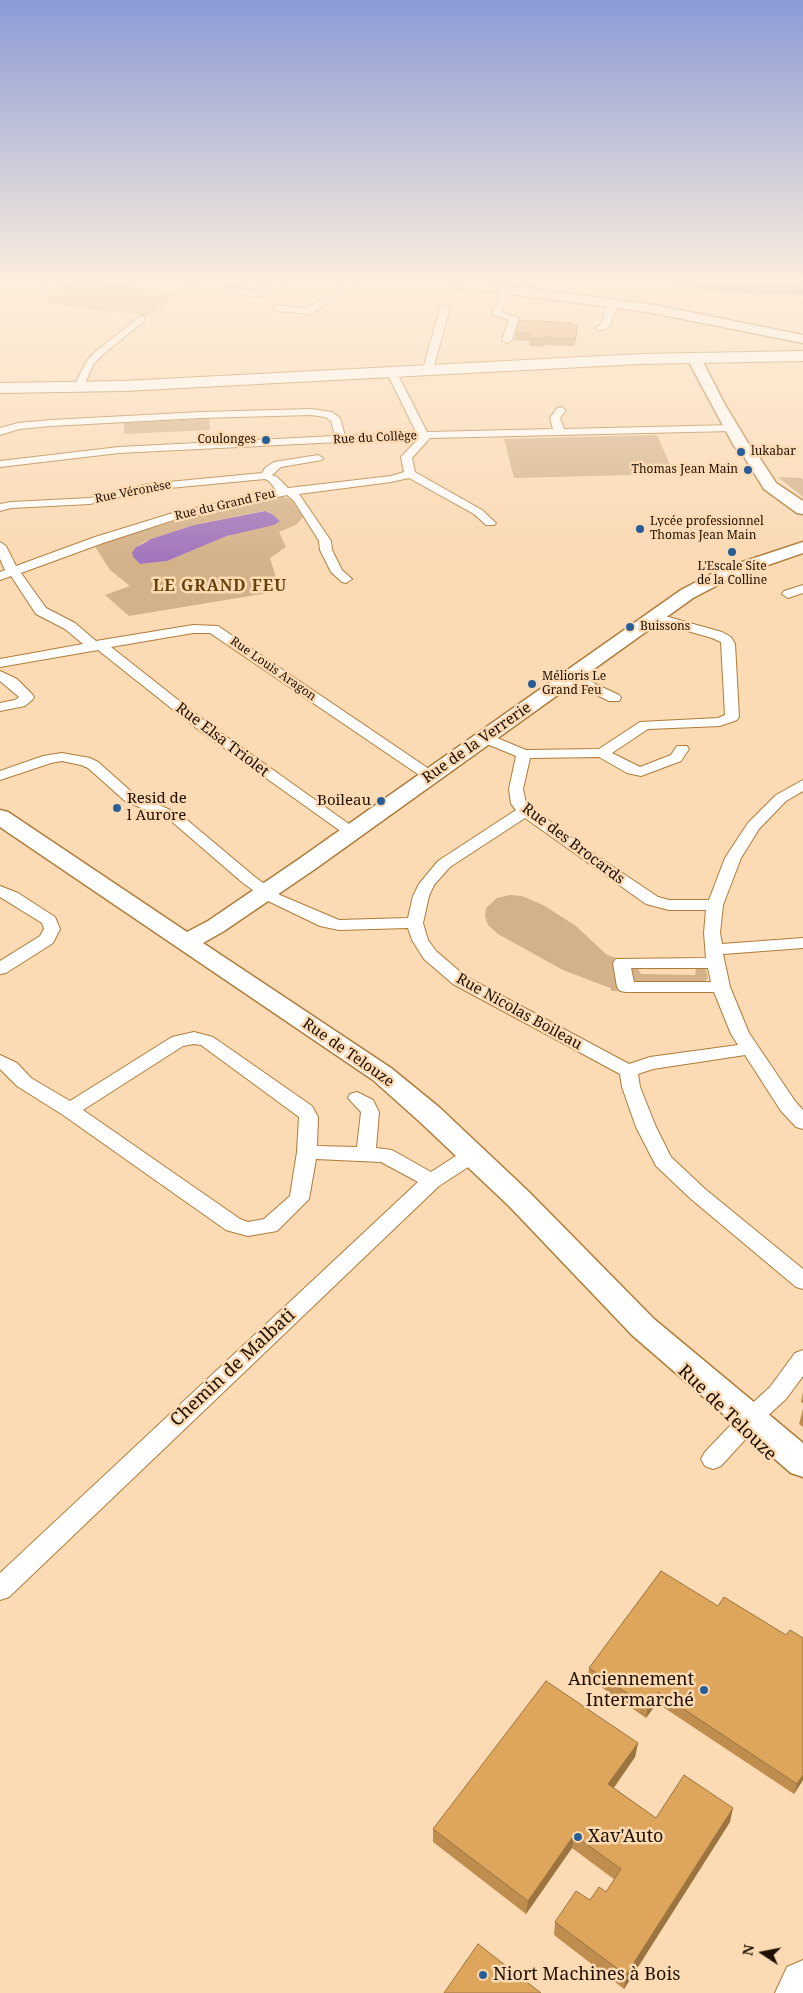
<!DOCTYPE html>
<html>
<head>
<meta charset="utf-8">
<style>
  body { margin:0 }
  #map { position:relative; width:803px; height:1993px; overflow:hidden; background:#fbdab4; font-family:"Noto Serif",serif }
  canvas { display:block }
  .north { position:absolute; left:738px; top:1928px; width:50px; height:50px; -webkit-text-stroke:4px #fbdab4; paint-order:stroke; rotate:281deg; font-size:14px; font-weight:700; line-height:20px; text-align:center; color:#1f1000 }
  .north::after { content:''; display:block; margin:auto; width:18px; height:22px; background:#1f1000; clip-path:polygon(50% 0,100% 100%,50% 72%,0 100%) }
</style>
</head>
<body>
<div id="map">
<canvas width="803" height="1993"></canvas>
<div class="north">N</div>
</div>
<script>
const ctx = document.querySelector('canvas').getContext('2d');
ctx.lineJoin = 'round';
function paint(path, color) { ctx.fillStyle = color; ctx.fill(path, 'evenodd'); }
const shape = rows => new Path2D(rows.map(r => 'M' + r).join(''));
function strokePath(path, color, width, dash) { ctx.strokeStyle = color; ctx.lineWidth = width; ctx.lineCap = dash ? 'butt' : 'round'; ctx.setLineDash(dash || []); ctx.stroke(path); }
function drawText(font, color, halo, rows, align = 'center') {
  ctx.font = font + ' "Noto Serif",serif'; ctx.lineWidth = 5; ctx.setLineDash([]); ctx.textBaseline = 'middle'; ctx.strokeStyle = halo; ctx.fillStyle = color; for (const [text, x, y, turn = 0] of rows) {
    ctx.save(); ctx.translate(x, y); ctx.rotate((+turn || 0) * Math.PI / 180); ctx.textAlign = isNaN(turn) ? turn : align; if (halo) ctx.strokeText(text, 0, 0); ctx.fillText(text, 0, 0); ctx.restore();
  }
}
const green = shape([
  [72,283,95,283,180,293,149,316,42,303],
  [201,417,209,417,210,430,124,434,124,421,130,421,130,423,201,419],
  [657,435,674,474,514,478,504,439],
  [778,477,801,478,803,480,803,497],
  [279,496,291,499,303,517,296,525,279,532,286,547,270,558,280,591,129,616,105,595,130,586,110,570,94,545,189,517],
  [263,511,269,512,280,521,227,536,167,561,140,564,133,557,134,550,143,542,194,525],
  [510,895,522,896,543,905,576,926,607,955,616,958,624,991,612,991,610,988,563,970,498,934,488,925,485,916,486,908,497,898],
  [627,967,637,967,641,974,695,975,696,968,705,967,708,978,703,983,634,984]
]);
const water = shape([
  [648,283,803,283,803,295,745,293],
  [265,511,272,514,280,521,274,525,227,536,167,561,140,564,133,557,132,553,135,548,151,539,194,525]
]);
const street = shape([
  [53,283,63,283,41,298,35,298,35,294,53,283],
  [188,283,207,283,255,291,278,283,289,283,265,295,255,297,192,286,188,283],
  [348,283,358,283,311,314,277,311,272,308,277,305,306,309,348,283],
  [508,287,512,290,508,295,501,312,519,318,512,340,507,343,502,340,509,320,491,314,500,294,508,287],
  [613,300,618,303,610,326,604,330,598,330,596,328,601,324,608,303,613,300],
  [445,305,450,308,433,369,428,372,425,371,423,369,440,308,445,305],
  [141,316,144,317,144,321,101,356,93,365,82,390,74,390,73,388,86,362,95,352,141,316],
  [391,368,396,371,427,432,553,429,550,418,557,408,561,407,566,410,560,418,564,429,732,425,737,428,732,431,430,438,412,458,415,472,482,510,496,523,494,525,486,525,474,514,409,478,391,482,299,494,331,541,332,550,342,570,352,579,346,583,342,582,331,572,320,550,319,541,294,501,287,495,180,518,103,543,21,573,46,608,75,623,96,641,193,625,218,626,435,773,437,776,435,779,425,779,210,633,193,633,111,647,210,725,356,829,359,832,356,835,346,835,200,731,98,650,0,667,0,659,83,644,65,629,36,614,11,576,0,580,0,572,5,570,0,559,0,542,6,546,16,566,95,537,173,513,276,490,269,481,265,479,148,490,90,504,11,508,0,511,0,504,11,502,90,498,148,484,262,473,265,468,274,462,318,455,323,458,322,460,281,467,272,475,277,477,288,488,391,476,404,472,401,457,419,438,119,453,0,467,0,461,119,447,335,436,331,421,325,417,311,415,201,418,51,426,19,429,0,435,0,428,18,423,51,420,201,412,311,409,332,412,340,418,345,436,416,432,386,371,391,368],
  [803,585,803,593,788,598,782,594,784,591,803,585],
  [654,613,722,632,731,637,735,644,739,717,737,720,720,726,648,729,612,753,640,767,671,755,677,746,687,746,689,749,681,761,641,776,627,773,599,757,530,758,523,789,526,803,585,848,658,897,669,900,709,900,725,858,748,823,776,795,803,780,803,791,786,801,759,829,741,858,723,905,720,933,722,944,803,938,803,948,723,954,730,987,749,1033,795,1101,803,1110,803,1129,796,1127,781,1111,745,1055,653,1069,638,1074,640,1087,656,1127,671,1157,705,1189,803,1269,803,1289,796,1287,691,1199,656,1166,636,1127,622,1087,620,1074,453,984,424,959,412,940,408,928,339,930,320,926,268,901,243,883,170,820,125,801,88,768,81,765,62,761,51,763,0,780,0,771,43,756,62,753,90,758,98,762,135,795,180,814,255,877,280,895,339,920,408,918,413,896,419,884,438,861,516,810,511,804,509,789,516,756,480,741,478,738,480,735,490,735,526,750,599,749,640,722,718,718,725,715,721,642,712,638,649,620,648,617,649,614,654,613],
  [525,818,646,904,669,910,706,910,704,933,706,958,616,959,613,963,617,987,620,991,626,992,714,992,731,1034,738,1045,650,1057,629,1064,465,976,436,951,428,940,423,923,429,896,434,885,450,867,525,818],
  [631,968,708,968,711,982,634,982,631,968],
  [0,671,17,679,32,694,34,697,32,700,25,706,0,711,0,703,15,700,19,697,0,681,0,671],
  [570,672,619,695,621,698,619,701,609,701,565,679,563,676,565,673,570,672],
  [0,886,18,893,55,917,60,929,53,943,6,973,0,974,0,961,40,936,44,929,42,923,0,897,0,886],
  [194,1032,213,1037,312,1106,318,1117,317,1146,357,1147,361,1112,348,1098,350,1094,357,1092,373,1100,379,1112,376,1148,392,1150,431,1172,465,1150,472,1148,479,1150,482,1155,479,1160,439,1186,9,1597,0,1600,0,1573,418,1182,381,1162,316,1159,309,1199,277,1231,248,1236,233,1232,226,1230,63,1115,17,1086,0,1069,0,1055,17,1063,31,1078,70,1101,172,1037,194,1032],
  [194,1044,201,1045,299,1117,297,1152,290,1196,264,1219,248,1222,240,1219,83,1110,183,1046,194,1044],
  [803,1350,803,1376,786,1399,762,1421,721,1466,713,1469,705,1466,701,1459,705,1452,746,1409,770,1387,795,1353,803,1350]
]);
const secondary = shape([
  [450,283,485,283,648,304,803,335,803,343,648,312,456,287,450,283],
  [696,354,703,358,703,362,724,403,748,443,754,449,776,483,803,501,803,514,797,513,764,489,743,455,734,446,689,362,691,355,696,354],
  [803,542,803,553,733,577,693,598,315,869,224,931,203,943,391,1068,440,1108,529,1192,654,1319,803,1443,803,1477,791,1473,632,1335,509,1206,420,1122,373,1080,0,827,0,810,8,812,187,932,208,921,299,859,681,590,721,569,803,542]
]);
const primary = shape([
  [803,351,803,361,640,364,124,391,0,393,0,383,124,381,640,354,803,351],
  [803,1960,803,1993,775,1993,787,1967,803,1960]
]);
const wall = shape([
  [572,325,577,333,574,346,544,345,543,347,529,346,529,341,515,340,515,333],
  [803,1392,803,1403,801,1402],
  [803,1409,803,1427,799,1424],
  [661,1571,803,1780,794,1794,657,1703,646,1718,588,1678,589,1668],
  [638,1743,635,1757,614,1788,656,1818,730,1822,624,1989,554,1935,555,1922,590,1900,606,1892,615,1880,572,1848,526,1914,433,1842,433,1829]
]);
const shadedWall = shape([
  [578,325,577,333,574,346,575,339],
  [658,1692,657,1703,646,1718,648,1707],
  [638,1743,635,1757,606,1798,608,1784],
  [803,1775,803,1780,794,1794,797,1784],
  [733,1808,730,1822,624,1989,626,1975],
  [574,1835,572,1848,526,1914,528,1901]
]);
const building = shape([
  [519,320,572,323,572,325,578,325,575,339,544,337,543,339,529,338,531,333,515,333,519,320],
  [661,1571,718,1606,724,1597,786,1635,790,1630,803,1638,803,1775,797,1784,658,1692,648,1707,589,1668,661,1571],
  [546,1681,638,1743,608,1784,656,1818,684,1775,733,1808,626,1975,555,1922,576,1891,590,1900,599,1887,606,1892,621,1869,574,1835,528,1901,433,1829,546,1681],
  [478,1944,541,1993,444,1993,478,1944]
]);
const markers = [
  [266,440,5,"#285e97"],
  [741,452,5,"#285e97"],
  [748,470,5,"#285e97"],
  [640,529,5,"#285e97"],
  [732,552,5,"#285e97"],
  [630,627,5,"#285e97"],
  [532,684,5,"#285e97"],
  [381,801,5,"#285e97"],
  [117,808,5,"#285e97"],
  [704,1690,5,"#285e97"],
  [578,1837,5,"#285e97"],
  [483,1975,5,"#285e97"]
];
const farStreetnames = [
  ["Rue du Collège",375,438,-3],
  ["Rue Véronèse",133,492,-11],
  ["Rue du Grand Feu",225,505,-13],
  ["Rue Louis Aragon",273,669,35]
];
const farPoinames = [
  ["Coulonges",256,440,"right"],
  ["lukabar",751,452],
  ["Thomas Jean Main",738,470,"right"],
  ["Lycée professionnel",650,522],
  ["Thomas Jean Main",650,536],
  ["L'Escale Site",732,567,"center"],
  ["de la Colline",732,581,"center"],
  ["Buissons",640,627],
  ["Mélioris Le",542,677],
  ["Grand Feu",542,691]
];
const streetNames = [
  ["Rue Elsa Triolet",222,740,37],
  ["Rue de la Verrerie",477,743,-35],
  ["Rue des Brocards",573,844,37],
  ["Rue Nicolas Boileau",519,1012,29],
  ["Rue de Telouze",348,1053,35]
];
const poiNames = [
  ["Resid de",127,799],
  ["l Aurore",127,816],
  ["Boileau",371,801,"right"]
];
const farDistrictnames = [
  ["LE GRAND FEU",220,586]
];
const nearStreetnames = [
  ["Chemin de Malbati",233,1368,-43],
  ["Rue de Telouze",727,1413,44]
];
const nearPoinames = [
  ["Anciennement",694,1680,"right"],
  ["Intermarché",694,1701,"right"],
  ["Xav'Auto",588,1837],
  ["Niort Machines à Bois",493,1975]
];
paint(green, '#d4b289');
paint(water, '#a075bb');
strokePath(street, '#ae7c3a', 2);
strokePath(secondary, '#ae7c3a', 3);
strokePath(primary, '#ae7c3a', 2);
paint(street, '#fff');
paint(secondary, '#fff');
paint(primary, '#fff');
paint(wall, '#bf8e4f');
paint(shadedWall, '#9b7440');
paint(building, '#dea55c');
strokePath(building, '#9b7440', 1);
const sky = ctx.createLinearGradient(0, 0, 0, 562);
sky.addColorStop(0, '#8b9bd6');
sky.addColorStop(0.5, '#fdeedd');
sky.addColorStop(1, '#fdeedd00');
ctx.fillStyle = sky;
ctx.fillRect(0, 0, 803, 562);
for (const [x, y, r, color] of markers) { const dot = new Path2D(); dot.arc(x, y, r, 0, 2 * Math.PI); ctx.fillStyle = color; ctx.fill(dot); strokePath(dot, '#fbdab4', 2); }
drawText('12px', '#1f1000', '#fbdab4', farStreetnames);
drawText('12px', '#1f1000', '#fbdab4', farPoinames, 'left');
drawText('15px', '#1f1000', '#fbdab4', streetNames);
drawText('15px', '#1f1000', '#fbdab4', poiNames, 'left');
ctx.letterSpacing = '1px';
drawText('bold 16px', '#66420b', '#fbdab4', farDistrictnames);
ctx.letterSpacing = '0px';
drawText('18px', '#1f1000', '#fbdab4', nearStreetnames);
drawText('18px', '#1f1000', '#fbdab4', nearPoinames, 'left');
</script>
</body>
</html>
